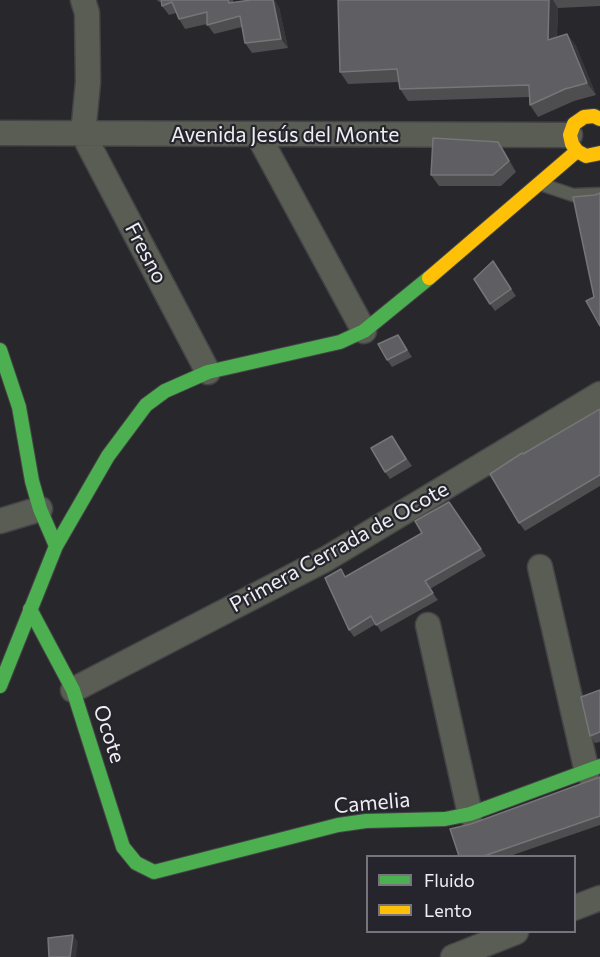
<!DOCTYPE html>
<html>
<head>
<meta charset="utf-8">
<style>
  body { margin:0 }
  #map { position:relative; width:600px; height:957px; overflow:hidden; background:#27272c; font-family:Commissioner,sans-serif }
  canvas { display:block }
  .legend { position:absolute; left:366px; top:855px; width:210px; height:78px; box-sizing:border-box; background:#26252e; border:2px solid #76757d; margin:0; padding:8px 10px; list-style:none; font-size:18px; color:#eeeef3 }
  .legend li { display:flex; align-items:center; gap:12px; height:30px }
  .legend b { width:30px; border:2px solid #76757d }
</style>
</head>
<body>
<div id="map">
<canvas width="600" height="957"></canvas>
<ul class="legend">
<li><b style="height:8px;background:#4caf50"></b>Fluido</li>
<li><b style="height:8px;background:#ffc107"></b>Lento</li>
</ul>
</div>
<script>
const ctx = document.querySelector('canvas').getContext('2d');
ctx.lineJoin = 'round';
const shape = rows => new Path2D(rows.map(r => 'M' + r).join(''));
function strokePath(path, color, width, dash) { ctx.strokeStyle = color; ctx.lineWidth = width; ctx.lineCap = dash ? 'butt' : 'round'; ctx.setLineDash(dash || []); ctx.stroke(path); }
function paint(path, color) { ctx.fillStyle = color; ctx.fill(path, 'evenodd'); }
function drawText(font, color, halo, rows, align = 'center') {
  ctx.font = font + ' Commissioner,sans-serif'; ctx.lineWidth = 4.5; ctx.setLineDash([]); ctx.textBaseline = 'middle'; ctx.strokeStyle = halo; ctx.fillStyle = color; for (const [text, x, y, turn = 0] of rows) {
    ctx.save(); ctx.translate(x, y); ctx.rotate((+turn || 0) * Math.PI / 180); ctx.textAlign = isNaN(turn) ? turn : align; if (halo) ctx.strokeText(text, 0, 0); ctx.fillText(text, 0, 0); ctx.restore();
  }
}
const lane = shape([
  [543,185,573,195,600,194]
]);
const street = shape([
  [83,0,87,13,88,82,83,134,208,372],
  [0,133,570,135],
  [258,135,364,331],
  [0,521,40,509],
  [540,567,587,772],
  [428,625,470,814],
  [73,690,326,559,600,394],
  [574,908,600,898],
  [453,957,516,932]
]);
const fast = shape([
  [0,350,19,407,32,481,40,509,56,546],
  [30,609,73,690,123,847,136,863,154,872,338,825,366,821,445,819,470,814,600,766],
  [0,686,56,546,108,456,146,405,165,391,208,372,340,342,364,331,429,278]
]);
const slow = shape([
  [600,119,594,116,584,117,574,124,570,135,572,144,577,151,586,156,600,153],
  [429,278,577,151]
]);
const wall = shape([
  [157,0,233,0,233,2,279,7,288,48,252,53,245,43,242,27,214,34,207,24,185,29,179,19,176,13,169,15,162,6,161,1,159,2],
  [338,0,600,0,600,6,558,8,557,37,567,34,576,46,596,95,574,101,538,117,530,105,530,97,408,101,400,89,399,82,348,84,340,72],
  [498,142,505,152,516,172,501,186,439,186,431,175],
  [493,261,516,296,495,311,490,304],
  [398,335,412,357,392,367,387,360],
  [600,409,600,486,525,531,519,523,523,454],
  [392,436,412,466,390,479,385,472],
  [449,502,486,556,430,589,438,600,381,632,376,624,354,637,349,630,346,576,422,533],
  [600,690,600,742,595,743,590,736],
  [600,777,600,825,510,856,459,856,471,824]
]);
const shadedWall = shape([
  [273,0,275,0,279,7,288,48,281,39],
  [549,0,553,0,558,8,556,52,548,40],
  [567,34,576,46,596,95,587,83],
  [498,142,505,152,516,172,509,161],
  [73,935,78,942,76,957,70,957]
]);
const building = shape([
  [161,0,228,0,229,3,251,0,273,0,281,39,245,43,240,16,207,25,207,12,179,19,172,2,162,6,161,0],
  [338,0,549,0,548,40,567,34,587,83,565,89,530,105,529,85,400,89,397,69,340,72,338,0],
  [433,138,498,142,509,161,493,175,431,175,433,138],
  [600,193,600,326,586,301,594,297,573,197,595,195,600,193],
  [493,261,511,289,490,304,474,279,493,261],
  [398,335,407,350,387,360,378,344,398,335],
  [600,409,600,475,519,523,490,474,522,453,523,454,600,409],
  [392,436,406,459,385,472,371,448,392,436],
  [449,502,481,549,425,581,433,593,376,625,371,616,349,630,325,578,341,569,345,577,422,533,415,521,449,502],
  [600,690,600,732,590,736,581,697,600,690],
  [600,777,600,816,484,856,459,856,450,829,471,824,600,777],
  [73,935,70,957,49,957,48,938,73,935]
]);
const streetNames = [
  ["Avenida Jesús del Monte",285,135],
  ["Fresno",146,253,62],
  ["Primera Cerrada de Ocote",339,547,-29],
  ["Ocote",109,734,72],
  ["Camelia",372,803,-5]
];
strokePath(lane, '#444447', 15);
strokePath(street, '#444447', 27);
strokePath(fast, '#444447', 16);
strokePath(slow, '#444447', 16);
strokePath(lane, '#595d54', 12);
strokePath(street, '#595d54', 24);
strokePath(fast, '#4caf50', 14);
strokePath(slow, '#ffc107', 14);
paint(wall, '#4e4e51');
paint(shadedWall, '#37373b');
paint(building, '#5f5f63');
strokePath(building, '#767679', 1.5);
drawText('21px', '#eeeef3', '#26252e', streetNames);
</script>
</body>
</html>
